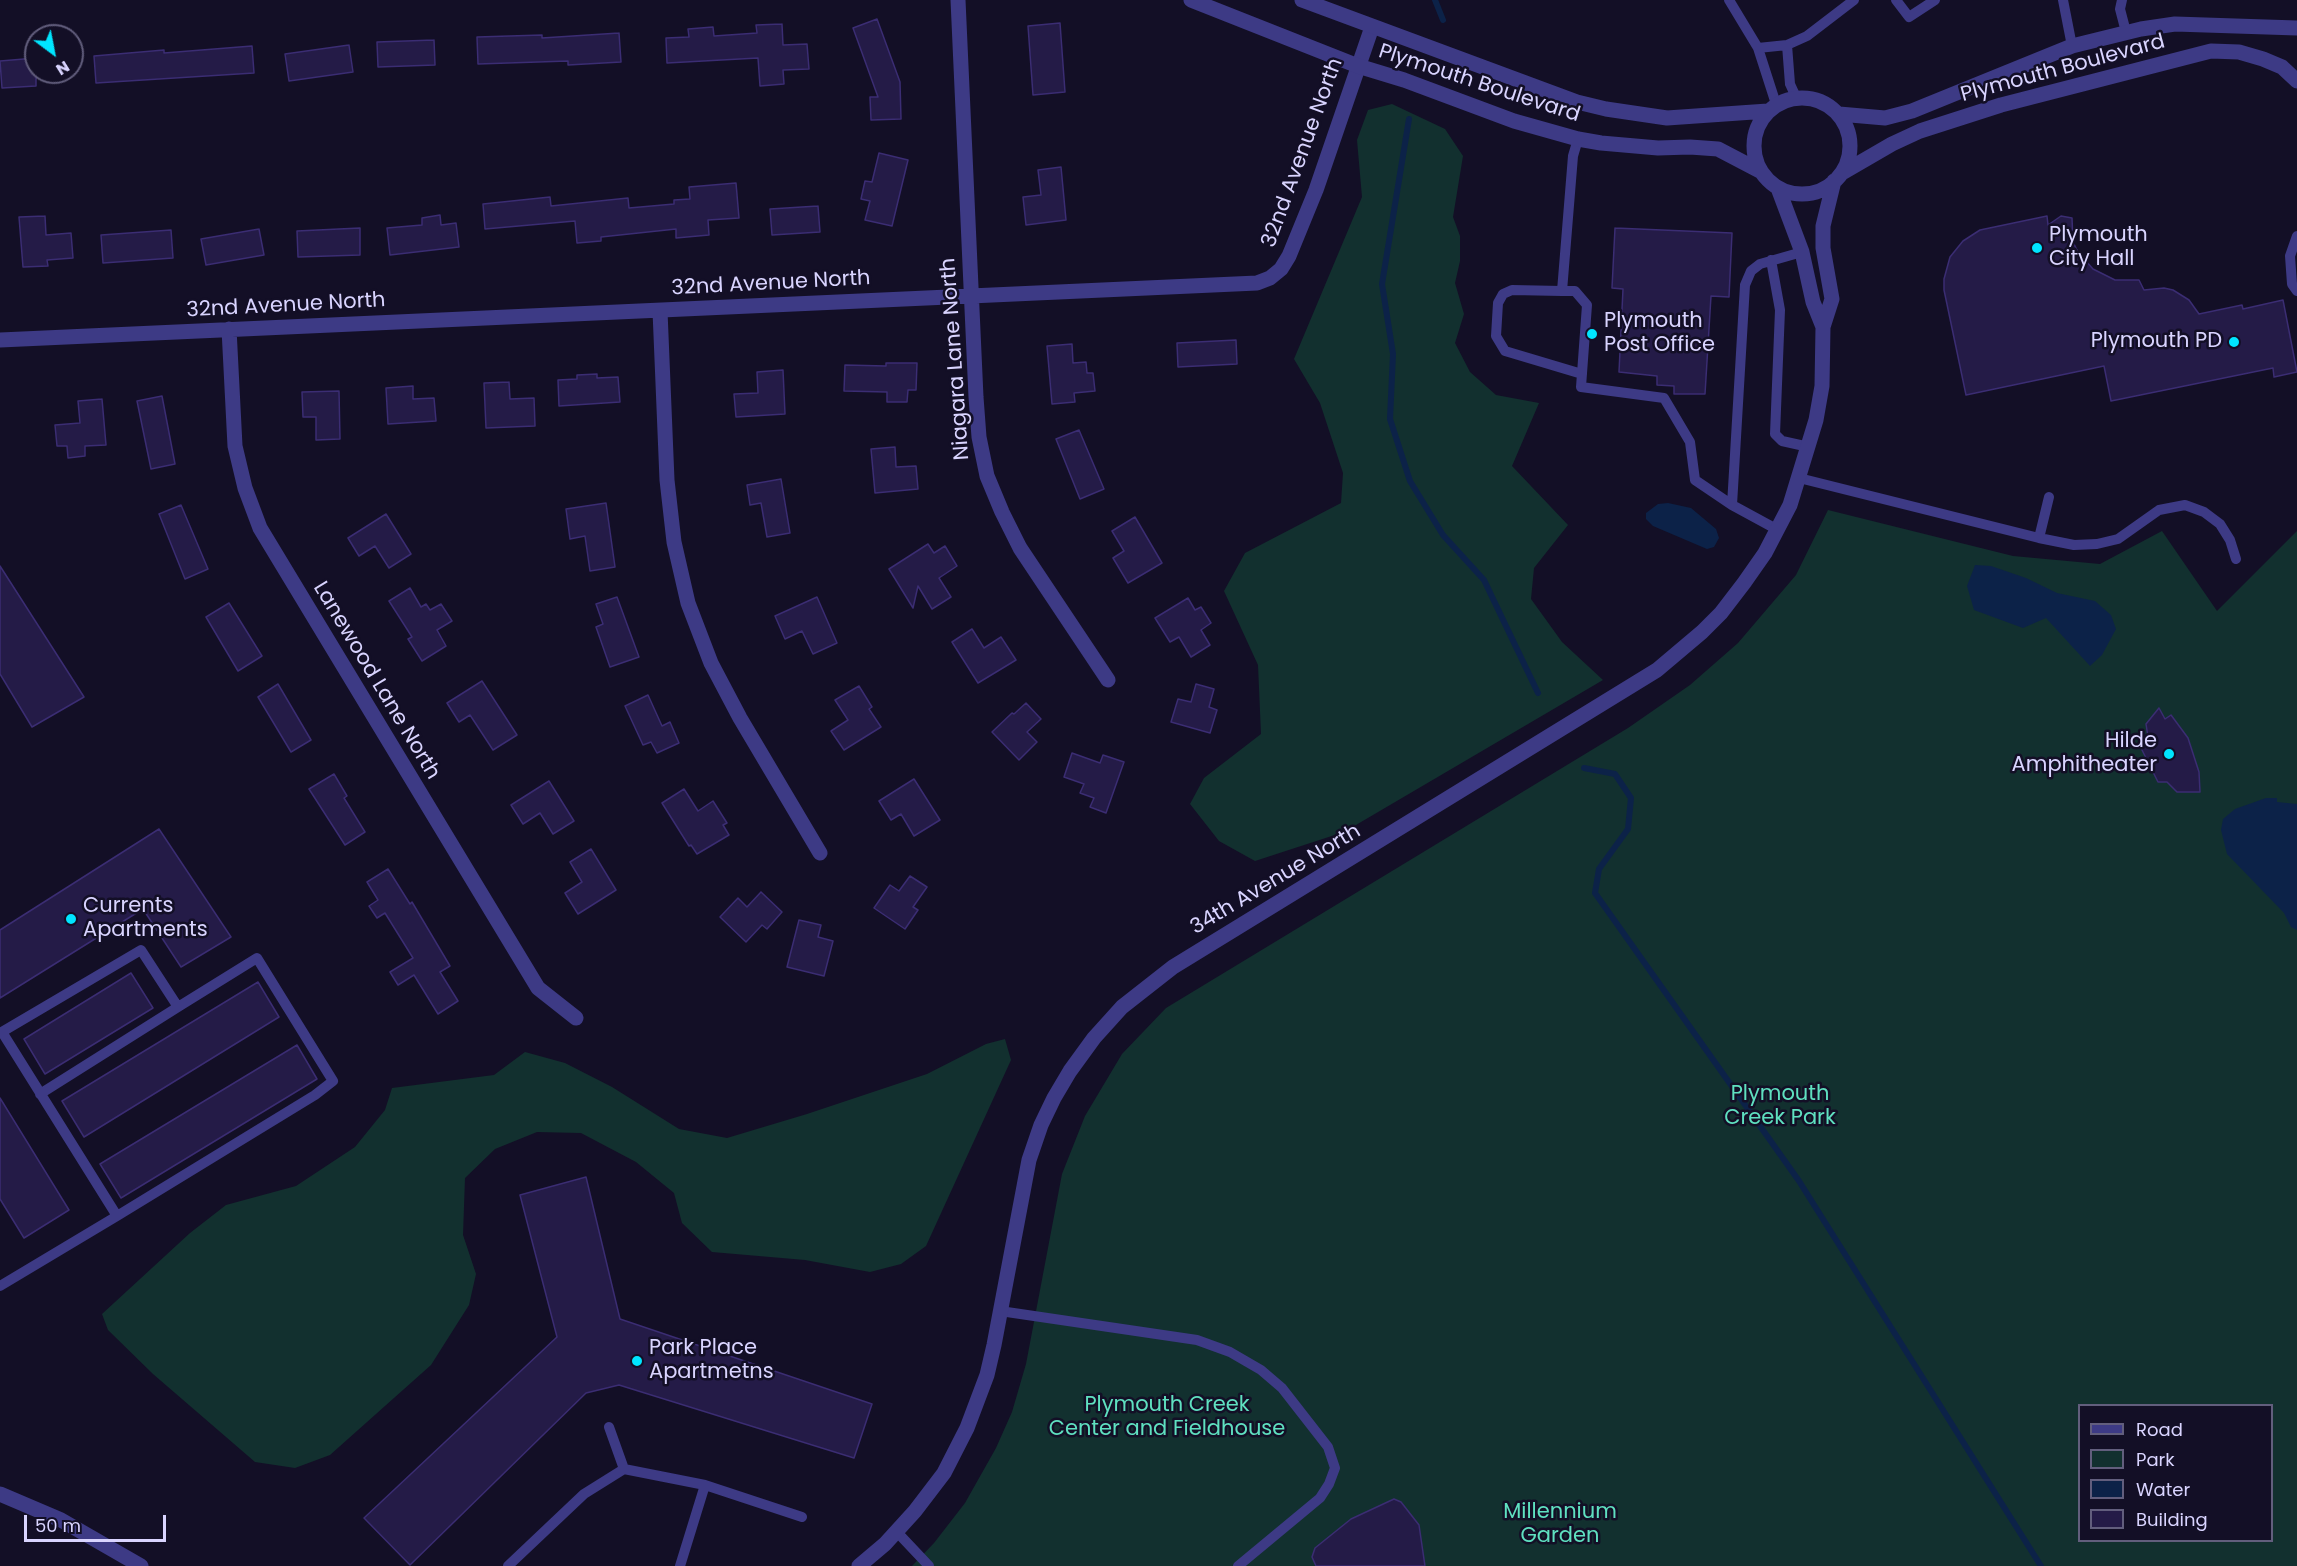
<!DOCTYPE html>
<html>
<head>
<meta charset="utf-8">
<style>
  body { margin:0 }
  #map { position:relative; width:2297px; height:1566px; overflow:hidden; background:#130f26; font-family:Poppins,sans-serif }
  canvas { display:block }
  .legend { position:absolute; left:2078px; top:1404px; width:195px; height:138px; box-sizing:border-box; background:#130f26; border:2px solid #625e7d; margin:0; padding:8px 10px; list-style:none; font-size:18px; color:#d9d4ff }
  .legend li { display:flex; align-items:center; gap:12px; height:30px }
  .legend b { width:30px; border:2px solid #625e7d }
  .north { position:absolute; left:24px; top:24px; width:60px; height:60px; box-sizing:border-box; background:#130f26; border:2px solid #625e7d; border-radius:50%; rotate:148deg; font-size:16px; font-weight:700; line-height:24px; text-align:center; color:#d9d4ff }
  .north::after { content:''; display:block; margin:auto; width:21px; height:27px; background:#00e5ff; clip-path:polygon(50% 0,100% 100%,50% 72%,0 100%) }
  .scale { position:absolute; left:24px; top:1515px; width:142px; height:27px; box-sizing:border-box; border:3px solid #d9d4ff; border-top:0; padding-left:8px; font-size:18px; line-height:21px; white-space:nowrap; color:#d9d4ff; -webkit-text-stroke:4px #130f26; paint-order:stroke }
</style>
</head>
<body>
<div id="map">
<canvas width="2297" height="1566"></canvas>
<ul class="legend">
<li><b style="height:8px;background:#3d3a85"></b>Road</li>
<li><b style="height:16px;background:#12302f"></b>Park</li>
<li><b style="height:16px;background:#0c2248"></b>Water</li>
<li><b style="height:16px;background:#241b47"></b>Building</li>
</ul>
<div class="north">N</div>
<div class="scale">50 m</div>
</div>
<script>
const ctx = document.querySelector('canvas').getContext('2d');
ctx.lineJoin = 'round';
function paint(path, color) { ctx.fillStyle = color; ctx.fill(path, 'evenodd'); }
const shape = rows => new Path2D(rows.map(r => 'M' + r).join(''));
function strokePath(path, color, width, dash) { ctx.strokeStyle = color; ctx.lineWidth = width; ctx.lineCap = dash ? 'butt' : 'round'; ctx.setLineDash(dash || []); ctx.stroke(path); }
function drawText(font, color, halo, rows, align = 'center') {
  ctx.font = font + ' Poppins,sans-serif'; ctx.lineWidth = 5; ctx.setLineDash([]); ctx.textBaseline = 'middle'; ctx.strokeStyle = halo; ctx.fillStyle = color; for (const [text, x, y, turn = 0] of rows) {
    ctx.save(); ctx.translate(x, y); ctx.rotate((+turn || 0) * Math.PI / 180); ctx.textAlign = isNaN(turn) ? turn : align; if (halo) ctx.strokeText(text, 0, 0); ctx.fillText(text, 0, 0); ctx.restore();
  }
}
const green = shape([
  [1392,104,1445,129,1463,156,1453,217,1460,236,1460,261,1455,283,1464,314,1455,343,1470,372,1496,395,1539,403,1512,466,1568,525,1534,568,1531,599,1562,642,1603,680,1344,832,1255,861,1219,841,1190,804,1204,778,1261,734,1258,665,1224,591,1245,553,1341,503,1343,473,1320,403,1294,359,1362,197,1357,140,1368,110],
  [1828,510,2013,556,2100,564,2162,531,2217,611,2297,531,2297,1566,912,1566,934,1543,965,1503,996,1448,1012,1412,1026,1364,1062,1174,1085,1116,1122,1054,1166,1008,1628,728,1690,685,1738,643,1796,575],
  [2080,1406,2272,1406,2272,1540,2080,1540],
  [1005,1039,1011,1060,926,1246,901,1264,870,1272,805,1260,712,1252,682,1223,674,1193,636,1162,581,1133,537,1132,495,1149,465,1178,463,1235,476,1274,469,1305,431,1365,330,1455,295,1468,255,1462,153,1374,108,1330,102,1314,190,1233,226,1205,296,1186,355,1147,385,1110,392,1088,494,1075,525,1052,565,1063,612,1087,679,1129,727,1138,807,1114,927,1074,986,1044]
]);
const water = shape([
  [1668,503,1691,508,1716,529,1719,538,1714,547,1707,549,1653,526,1646,519,1646,513,1658,504],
  [1975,565,1991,566,2026,578,2057,593,2095,601,2111,615,2116,629,2102,655,2090,666,2046,618,2023,628,1974,610,1967,586],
  [2266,798,2277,798,2277,802,2297,804,2297,930,2291,927,2284,913,2227,854,2221,830,2223,819,2235,809]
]);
const stream = shape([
  [1435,0,1443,20],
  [1409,119,1382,284,1393,354,1390,419,1410,481,1443,535,1484,580,1538,693],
  [1584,768,1615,774,1631,798,1628,829,1599,869,1595,893,1799,1181,2041,1566]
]);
const building = shape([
  [877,19,900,82,901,119,871,120,870,97,878,97,853,28,877,19],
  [1060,23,1065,92,1033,95,1028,26,1060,23],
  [782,24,783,45,807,44,809,69,783,70,784,84,760,86,758,58,667,63,666,38,689,37,688,29,713,27,714,36,757,33,756,25,782,24],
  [619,33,621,62,568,65,568,61,478,64,477,37,542,35,542,38,619,33],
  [434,40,435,65,378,67,377,42,434,40],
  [349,45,353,72,289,81,285,54,349,45],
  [252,46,254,73,96,83,94,56,164,50,164,53,252,46],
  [36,58,36,86,2,88,0,61,36,58],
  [879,153,908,160,892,226,865,220,870,201,861,199,865,181,872,182,879,153],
  [1061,167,1066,220,1026,225,1023,197,1041,195,1038,170,1061,167],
  [736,183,739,218,708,220,709,235,676,238,676,229,601,237,601,241,577,243,575,221,485,229,483,204,550,197,551,206,628,198,629,208,674,204,674,200,690,199,689,187,736,183],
  [818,206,820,232,772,235,770,209,818,206],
  [440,215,441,225,456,223,459,247,390,255,387,228,422,225,422,218,440,215],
  [45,216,46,235,71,233,73,258,47,260,48,266,23,267,19,217,45,216],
  [2047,216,2048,225,2061,216,2072,218,2073,242,2078,252,2093,269,2115,280,2139,280,2144,290,2164,288,2173,290,2189,300,2199,314,2242,305,2243,309,2283,300,2297,372,2274,377,2273,368,2111,401,2104,366,1966,395,1944,290,1944,279,1950,257,1963,241,1980,230,2047,216],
  [360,228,360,255,298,257,297,231,360,228],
  [1615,228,1732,233,1729,297,1711,296,1705,394,1674,394,1674,386,1657,385,1657,376,1619,372,1623,289,1612,288,1615,228],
  [259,229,264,255,206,265,201,239,259,229],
  [171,230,173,258,103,263,101,235,171,230],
  [1236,340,1237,364,1178,367,1177,343,1236,340],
  [1072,344,1073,363,1086,362,1087,373,1093,373,1095,391,1074,393,1075,402,1052,404,1047,346,1072,344],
  [886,363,917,363,916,390,908,390,907,402,887,402,887,392,844,391,845,365,886,366,886,363],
  [783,370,785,414,736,417,734,394,758,393,757,372,783,370],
  [597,374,597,378,618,377,620,402,559,406,558,380,577,379,577,375,597,374],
  [509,382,510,399,534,398,535,426,486,428,484,383,509,382],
  [413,386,413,399,434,398,436,421,388,424,386,388,413,386],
  [339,391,340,439,316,440,316,417,303,417,302,392,339,391],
  [162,396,175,464,151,469,137,401,162,396],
  [102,399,106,445,85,446,85,456,68,458,67,446,57,446,55,425,80,423,78,401,102,399],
  [1079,430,1104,489,1080,499,1056,439,1079,430],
  [895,447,896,467,916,466,918,489,875,493,871,449,895,447],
  [781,479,790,533,767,537,761,503,750,505,747,485,781,479],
  [606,503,615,567,590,571,585,536,570,539,566,509,606,503],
  [181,505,208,569,185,579,159,514,181,505],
  [386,514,411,554,389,568,375,546,359,556,348,538,386,514],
  [1135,517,1162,563,1128,583,1113,558,1124,551,1112,531,1135,517],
  [928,544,934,553,945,546,957,566,939,578,951,597,932,609,918,586,913,608,889,569,928,544],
  [0,566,84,697,32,727,0,674,0,566],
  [410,588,421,607,426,604,430,610,441,604,452,621,437,630,446,646,422,661,408,639,412,637,389,601,410,588],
  [617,597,639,657,610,667,596,627,603,624,596,604,617,597],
  [817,597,837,643,813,654,802,631,785,639,775,616,817,597],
  [1188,598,1195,610,1201,607,1211,623,1201,630,1210,645,1191,657,1179,637,1170,642,1155,618,1188,598],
  [229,603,262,656,238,671,206,617,229,603],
  [972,629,984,648,1001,637,1016,660,978,683,952,642,972,629],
  [482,681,517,735,493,750,470,715,459,722,447,703,482,681],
  [278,684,311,740,291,752,258,697,278,684],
  [1196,684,1214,689,1209,707,1217,710,1210,733,1171,722,1178,699,1191,702,1196,684],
  [859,686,872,707,869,709,881,727,844,750,831,731,848,720,835,700,859,686],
  [648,695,662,726,670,722,679,743,657,753,651,742,643,745,625,706,648,695],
  [1026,703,1041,719,1027,732,1037,742,1019,760,992,732,1012,713,1014,714,1026,703],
  [2159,708,2165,719,2171,715,2188,738,2199,772,2200,792,2177,792,2167,782,2158,782,2140,746,2148,737,2146,724,2159,708],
  [1072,753,1100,763,1103,755,1124,762,1106,813,1090,807,1094,798,1080,793,1084,784,1064,777,1072,753],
  [334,774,347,796,344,798,365,832,345,845,309,789,334,774],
  [914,779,940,820,914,836,901,814,891,820,879,801,914,779],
  [549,781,574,821,553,834,540,813,523,824,511,805,549,781],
  [684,789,698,811,713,801,727,823,723,825,729,835,697,854,691,845,689,846,662,803,684,789],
  [159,829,231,937,181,967,143,909,0,998,0,930,159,829],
  [591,849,616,890,578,914,565,893,582,882,570,862,591,849],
  [388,869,410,904,412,902,450,966,440,972,458,1001,438,1014,414,975,398,985,390,972,413,958,385,913,377,918,369,906,378,900,367,882,388,869],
  [910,876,927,887,913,907,918,910,905,929,874,908,890,885,899,891,910,876],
  [761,892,782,912,767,929,762,925,746,942,720,917,738,898,747,907,761,892],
  [799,920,821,925,818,937,833,941,824,976,787,967,799,920],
  [131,973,153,1008,45,1074,24,1039,131,973],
  [258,982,279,1017,84,1137,62,1101,258,982],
  [297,1045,317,1079,121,1198,100,1164,297,1045],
  [0,1098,69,1210,24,1238,0,1199,0,1098],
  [586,1177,620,1319,872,1404,854,1458,619,1385,586,1393,410,1565,364,1518,557,1337,520,1195,586,1177],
  [1394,1499,1401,1502,1419,1525,1425,1566,1316,1566,1312,1557,1315,1548,1351,1519,1394,1499]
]);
const service = shape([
  [1729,0,1758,48,1776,104],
  [1896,0,1909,17,1935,0],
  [2063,0,2072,46],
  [2122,0,2120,9,2126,32],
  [1787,45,1790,84,1796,97],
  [1758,48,1787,45,1807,36,1854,0],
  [1578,139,1573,156,1562,291,1575,291,1587,305,1581,387,1664,398,1690,442,1695,480,1732,505,1778,530],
  [2297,236,2290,256,2292,284,2297,291],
  [1771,260,1780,310,1775,434,1782,441,1809,447],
  [1562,291,1512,290,1503,294,1498,303,1496,336,1505,351,1582,374],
  [1799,478,2039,538,2049,497],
  [1732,505,1745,285,1751,271,1760,264,1802,252],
  [2039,538,2074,545,2097,544,2118,539,2159,510,2185,505,2204,512,2220,524,2230,540,2236,559],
  [40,1094,178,1007],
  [0,1286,117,1216,315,1095,333,1081,257,958,178,1007,141,950,2,1032,117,1216],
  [1000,1311,1197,1340,1230,1352,1261,1370,1282,1388,1328,1447,1335,1468,1329,1484,1320,1498,1238,1566],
  [609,1427,624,1469],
  [896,1531,929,1566],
  [508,1566,584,1494,624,1469,705,1485],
  [680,1566,705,1485,802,1517]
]);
const minor = shape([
  [958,0,976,397,979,437,987,476,1002,512,1020,548,1108,680],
  [660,311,667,480,674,542,688,603,711,663,740,718,820,853],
  [229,329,235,446,245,488,260,528,538,988,576,1018],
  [0,340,1257,283,1270,278,1281,269,1289,256,1316,190,1372,27]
]);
const tertiary = shape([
  [1191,0,1358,66,1404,80,1514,121,1578,139,1601,143,1658,148,1690,147,1718,149,1760,171],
  [1302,0,1577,102,1606,109,1667,118,1768,111],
  '1754 146a48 48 0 1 1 96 0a48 48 0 1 1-96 0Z',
  [1839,114,1885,118,1912,111,2072,46,2141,29,2175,24,2297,28],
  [1842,173,1892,144,1920,131,2001,105,2211,51,2239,52,2263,59,2282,67,2297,81],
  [1778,188,1802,252,1813,302,1823,327],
  [0,1494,61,1520,141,1566],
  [859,1566,885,1544,915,1511,944,1473,967,1428,987,1375,994,1345,1029,1160,1041,1125,1054,1098,1070,1071,1094,1038,1122,1007,1173,967,1657,670,1702,632,1721,613,1744,583,1765,553,1790,505,1816,420,1822,386,1823,327,1832,299,1823,248,1823,226,1834,181]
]);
const markers = [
  [2037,248,6,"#00e5ff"],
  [1592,334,6,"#00e5ff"],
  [2234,342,6,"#00e5ff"],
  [2169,754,6,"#00e5ff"],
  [71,919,6,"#00e5ff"],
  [637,1361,6,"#00e5ff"]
];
const streetNames = [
  ["Plymouth Boulevard",2063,69,-15],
  ["Plymouth Boulevard",1479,84,18],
  ["32nd Avenue North",1303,153,-70],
  ["32nd Avenue North",771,284,-3],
  ["32nd Avenue North",286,306,-3],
  ["Niagara Lane North",956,359,-94],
  ["Lanewood Lane North",376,681,59],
  ["34th Avenue North",1276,880,-31]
];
const poiNames = [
  ["Plymouth",2049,236],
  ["City Hall",2049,260],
  ["Plymouth",1604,322],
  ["Post Office",1604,346],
  ["Plymouth PD",2222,342,"right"],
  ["Hilde",2157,742,"right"],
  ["Amphitheater",2157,766,"right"],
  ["Currents",83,907],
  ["Apartments",83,931],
  ["Park Place",649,1349],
  ["Apartmetns",649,1373]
];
const parkNames = [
  ["Plymouth",1780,1095],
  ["Creek Park",1780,1119],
  ["Plymouth Creek",1167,1406],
  ["Center and Fieldhouse",1167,1430],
  ["Millennium",1560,1513],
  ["Garden",1560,1537]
];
paint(green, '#12302f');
paint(water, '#0c2248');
strokePath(stream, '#0c2248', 6);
paint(building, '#241b47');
strokePath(building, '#3b2d73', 1.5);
strokePath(service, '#3d3a85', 10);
strokePath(minor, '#3d3a85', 15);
strokePath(tertiary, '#3d3a85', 15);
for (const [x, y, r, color] of markers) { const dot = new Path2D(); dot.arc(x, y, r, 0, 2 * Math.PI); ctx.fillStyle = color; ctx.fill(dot); strokePath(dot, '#130f26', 2); }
drawText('21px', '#d9d4ff', '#130f26', streetNames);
drawText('21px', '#d9d4ff', '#130f26', poiNames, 'left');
drawText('21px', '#5fe0c0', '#130f26', parkNames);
</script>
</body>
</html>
